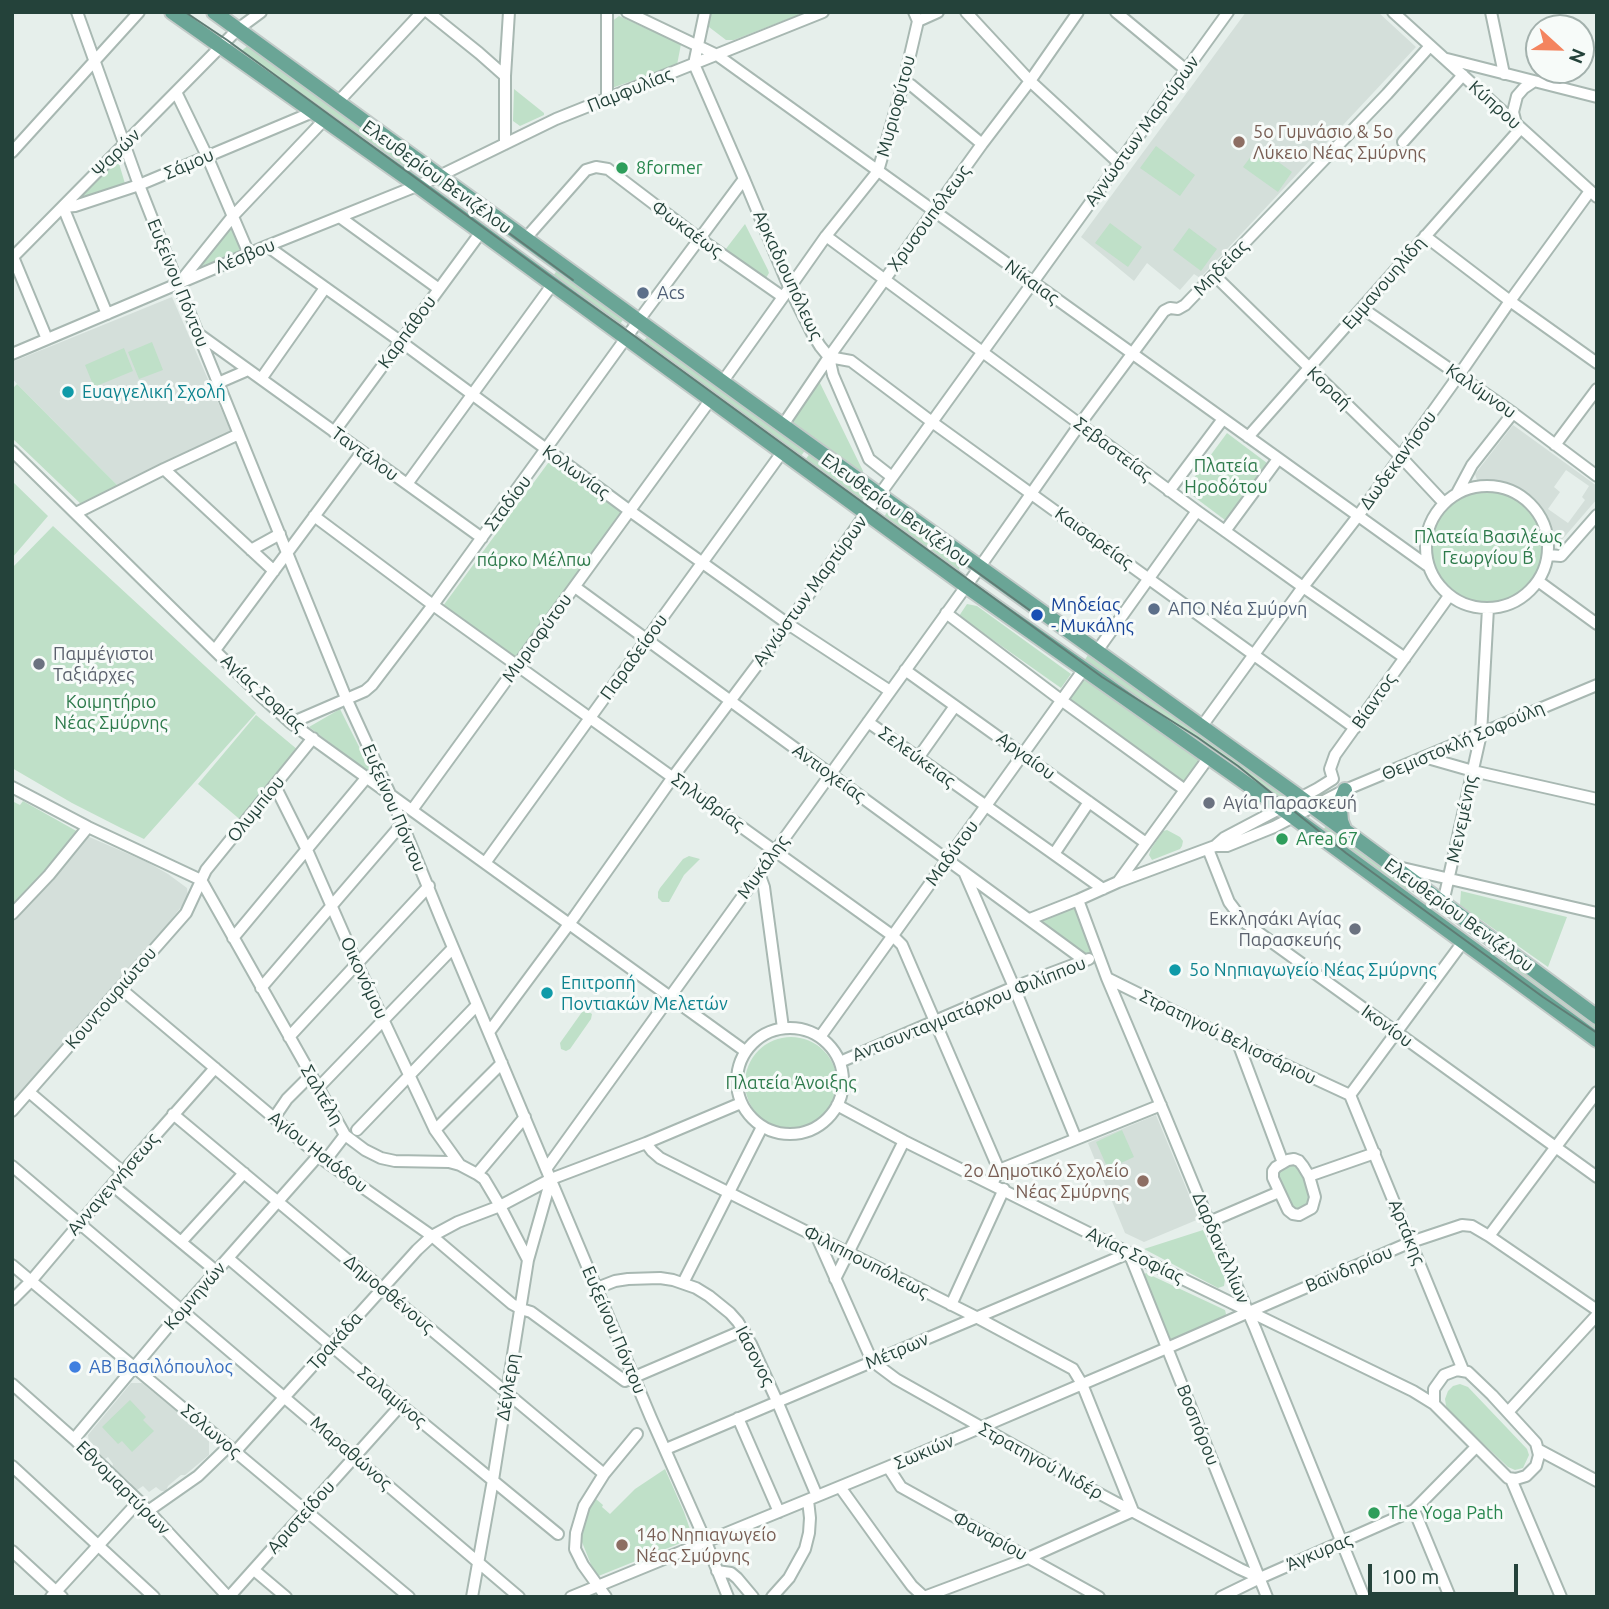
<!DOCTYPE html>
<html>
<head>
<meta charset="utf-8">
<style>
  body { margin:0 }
  #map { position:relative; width:1609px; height:1609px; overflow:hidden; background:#e6efeb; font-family:Ubuntu,sans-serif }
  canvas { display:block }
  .frame { position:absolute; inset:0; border:14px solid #24423a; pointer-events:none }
  .north { position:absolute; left:1525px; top:14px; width:70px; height:70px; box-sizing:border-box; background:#f7fbf9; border:2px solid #a3b1ad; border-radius:50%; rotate:112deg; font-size:19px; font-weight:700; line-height:28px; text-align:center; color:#24423a }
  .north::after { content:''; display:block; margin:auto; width:24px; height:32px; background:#f4845f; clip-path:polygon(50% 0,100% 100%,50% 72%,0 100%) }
  .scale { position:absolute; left:1368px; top:1564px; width:150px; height:32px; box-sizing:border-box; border:4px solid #24423a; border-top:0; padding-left:9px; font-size:21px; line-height:24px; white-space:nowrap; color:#24423a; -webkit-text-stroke:5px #f7fbf9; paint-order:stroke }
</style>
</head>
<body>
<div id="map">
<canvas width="1609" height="1609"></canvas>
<div class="frame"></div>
<div class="north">N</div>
<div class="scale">100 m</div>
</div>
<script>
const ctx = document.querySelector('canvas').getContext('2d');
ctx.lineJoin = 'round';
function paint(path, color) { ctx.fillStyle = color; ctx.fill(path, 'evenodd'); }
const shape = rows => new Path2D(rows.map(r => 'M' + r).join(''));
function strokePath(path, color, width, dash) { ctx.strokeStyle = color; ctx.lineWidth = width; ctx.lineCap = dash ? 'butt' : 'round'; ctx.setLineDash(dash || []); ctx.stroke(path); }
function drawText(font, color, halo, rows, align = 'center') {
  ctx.font = font + ' Ubuntu,sans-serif'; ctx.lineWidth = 6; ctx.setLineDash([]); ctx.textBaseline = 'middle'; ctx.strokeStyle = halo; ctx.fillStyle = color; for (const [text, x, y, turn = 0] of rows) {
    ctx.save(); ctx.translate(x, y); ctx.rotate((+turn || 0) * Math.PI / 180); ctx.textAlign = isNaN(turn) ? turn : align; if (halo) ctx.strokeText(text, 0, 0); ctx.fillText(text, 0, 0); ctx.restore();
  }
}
const built = shape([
  [1246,12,1378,12,1416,47,1200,278,1194,274,1180,290,1147,263,1134,281,1081,237],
  [172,297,231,432,119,487,17,384,12,378,12,362],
  [1513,425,1597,486,1597,499,1560,542,1552,535,1549,524,1542,511,1531,497,1517,488,1502,482,1477,480,1475,474],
  [1566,470,1589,486,1582,497,1585,500,1568,523,1548,509,1560,492,1554,487],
  [87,836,147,862,168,874,187,888,188,898,149,948,12,1106,12,923,63,868],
  [1156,1115,1199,1219,1144,1242,1125,1233,1088,1143],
  [131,1383,142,1383,209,1438,209,1455,185,1475,181,1475,168,1486,166,1491,161,1491,156,1487,149,1492,143,1486,137,1490,133,1488,130,1482,112,1467,113,1464,108,1457,105,1459,89,1443,88,1435]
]);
const green = shape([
  [710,12,799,12,798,15,734,40,726,40,709,27],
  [619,16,681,44,677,65,612,88,611,22],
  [251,43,413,159,411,178,239,53],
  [514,89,544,113,544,115,520,126,513,121],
  [1156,146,1195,175,1180,196,1140,168],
  [1258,147,1292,172,1278,192,1243,167],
  [118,160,126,187,86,200,80,198,80,195],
  [1110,223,1142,247,1128,267,1095,243],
  [745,224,768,270,769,273,766,278,764,278,725,250],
  [233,226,240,251,192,270,196,264],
  [1189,228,1217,249,1201,271,1173,250],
  [560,266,627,314,618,327,551,279],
  [653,332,808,446,799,459,640,344],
  [152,342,163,370,139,379,128,352],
  [124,348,133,371,94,387,85,365],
  [819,381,863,471,862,475,790,423],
  [17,384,119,487,83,506,12,438,12,389],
  [1227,433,1267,463,1225,520,1185,490],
  [813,449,869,488,859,504,803,463],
  [551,459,625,514,517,661,443,606],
  [12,481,48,516,12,558],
  '1431 547a57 57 0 1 1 114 0a57 57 0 1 1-114 0Z',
  [891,507,960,556,959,575,883,518],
  [53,526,256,713,144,839,121,828,72,803,12,768,12,568],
  [967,604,977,606,1071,674,1061,688,959,616],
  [1092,649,1294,795,1281,804,1254,781,1197,740,1119,690,1082,664],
  [1084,673,1205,757,1185,783,1069,698],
  [340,709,349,727,374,776,309,727],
  [256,715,298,750,243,822,198,784],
  [12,801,20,805,23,801,80,833,12,905],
  [1330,821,1413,883,1403,896,1319,835],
  [1167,830,1180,837,1183,841,1182,846,1180,849,1152,860,1149,855,1151,849,1163,831],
  [689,856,700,859,684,875,669,902,662,902,658,898,658,892,660,888,683,859],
  [1461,891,1567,917,1548,967,1460,905],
  [1078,900,1099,956,1084,960,1030,919],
  [1510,956,1597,1019,1597,1038,1501,968],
  [586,1010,592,1014,591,1019,570,1049,566,1051,561,1049,560,1043,582,1012],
  '745 1083a46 46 0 1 1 92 0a46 46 0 1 1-92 0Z',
  [1122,1130,1134,1157,1108,1169,1096,1142],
  [1299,1161,1315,1203,1293,1214,1273,1178,1276,1167],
  [1203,1230,1225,1279,1224,1286,1218,1288,1144,1249],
  [1146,1273,1225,1310,1226,1314,1223,1322,1167,1342,1143,1275],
  [1460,1384,1468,1387,1527,1449,1529,1455,1523,1468,1515,1470,1508,1467,1450,1412,1446,1406,1445,1399,1448,1391,1453,1386],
  [130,1400,146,1417,143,1420,154,1431,132,1452,122,1441,118,1444,102,1427],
  [665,1469,684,1512,693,1538,596,1577,580,1537,587,1512,596,1499,603,1505,602,1507,610,1514,635,1489]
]);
const minor = shape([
  [77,12,139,185,178,284,346,698,390,794,441,919,651,1418,706,1542,728,1597],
  [428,12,479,53,505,76],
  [627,12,717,55,1428,566],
  [705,12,694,64,744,179,789,287,812,333,820,346,829,357,833,375,869,459,892,477],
  [914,12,918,21,938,12],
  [966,12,1030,81,1119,163],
  [1116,12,1186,70],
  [1393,12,1597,197],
  [1491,12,1504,74],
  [1447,59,1597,97],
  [904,81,911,85,982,144],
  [176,92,207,156,249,254],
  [607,99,607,12],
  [338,102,422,12],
  [1516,124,1513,112,1517,96,1524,88,1533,82],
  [1403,142,1463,75],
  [505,144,505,76,509,12],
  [12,152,139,12],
  [341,218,439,289],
  [826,236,1197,511,1303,587,1405,658],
  [1425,236,1510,301,1597,363],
  [526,238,586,170,596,167,608,169,700,239,783,297,826,236,878,171,904,81,918,21],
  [267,246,400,341,630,511,788,624,890,691],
  [13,257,47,339],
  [12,258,238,29,261,12],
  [1214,275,1401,457,1444,503],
  [180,282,233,216,324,120],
  [1362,308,1513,413,1597,476],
  [107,314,63,207,75,206,139,185,313,112],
  [200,335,482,538],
  [12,354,267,246,429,181,556,119,823,12],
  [829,357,851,361,932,422,1355,728],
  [261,379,325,288],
  [723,381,783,297],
  [218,383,248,370],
  [783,425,829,357,982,144,1030,81,1078,12],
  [334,432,481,232],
  [1248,437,1521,128],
  [1555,445,1597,389],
  [12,451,261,696,291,723,745,1051],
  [164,469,274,571],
  [407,484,552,285],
  '1426 547a61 61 0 1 1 122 0a61 61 0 1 1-122 0Z',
  [1169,491,1223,419],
  [1457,493,1472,465,1513,413],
  [76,513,164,469,239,434],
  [314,516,433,605,893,936,902,945,999,1170],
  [1225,531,1278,459],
  [251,550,280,534],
  [1548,555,1561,556,1597,515],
  [1538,581,1597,624],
  [575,587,1084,960],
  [946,613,1061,700,1185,790],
  [215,650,362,452],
  [1097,651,1197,511],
  [905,670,1146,843],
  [868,722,1103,889],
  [291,723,365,691,372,685,433,605,639,320,744,179],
  [1202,726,1303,587,1358,516,1459,375,1510,301,1590,191],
  [1424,757,1473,771,1597,799],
  [918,758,955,706],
  [1333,779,1330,769,1335,755,1449,596],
  [275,786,307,850,357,964,435,1130,460,1165],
  [12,787,88,827,201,880],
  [412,810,711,399],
  [1215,846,1224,838,1317,789,1333,779],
  [1208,849,1229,902,1244,922,1597,1177],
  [1054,854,1089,802],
  [485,863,783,451],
  [1398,867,1597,913],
  [759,873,764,887,783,1028],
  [965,874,1014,987,1076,1139],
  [201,880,345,1135,365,1150,381,1158,395,1161,449,1162,460,1165,477,1174,484,1179,500,1206,528,1260],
  [1118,882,1209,757],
  [1078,900,1107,978,1164,1113,1211,1227,1255,1328,1364,1597],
  [1443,903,1481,734,1488,608],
  [12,914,49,875,88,827],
  [1030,919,1078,900,1118,882,1215,846,1227,846,1274,827,1345,790,1597,685],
  [233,938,367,777],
  [1107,978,1238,1043,1350,1095],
  [120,988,325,1161,432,1236,512,1304,521,1309,531,1312,625,1381,744,1330],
  [261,988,401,825],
  '737 1081a53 53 0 1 1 106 0a53 53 0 1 1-106 0Z',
  [489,1032,575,916,673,777,788,624,862,519,1228,12],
  [289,1037,429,886],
  [820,1037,1084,669],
  [1238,1043,1283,1163],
  [840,1062,1014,987,1089,959],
  [318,1088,453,948],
  [29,1092,123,1172],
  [1350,1095,1463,1370],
  [1350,1095,1463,942],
  [837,1105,904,1141,1129,1253,1413,1391,1434,1404,1508,1478,1516,1479,1526,1476,1536,1466,1539,1455,1536,1443,1492,1395,1468,1372,1457,1370,1444,1375,1434,1389,1434,1404],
  [12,1111,186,913,206,870,313,738],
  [173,1114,604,1474],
  [274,1118,287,1099,311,1075],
  [357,1130,477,1005],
  [435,1130,502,1063],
  [646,1143,652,1151,660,1158,978,1318,1073,1369,1082,1384,1133,1511,1028,1558,924,1597],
  [1294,1159,1299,1161,1303,1166,1309,1176,1315,1197,1312,1208,1299,1215,1293,1214,1288,1210,1273,1178,1273,1171,1276,1167,1288,1160,1294,1159],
  [325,1161,345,1135],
  [12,1166,519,1597],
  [546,1169,977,571,1080,424,1164,311,1170,308,1178,309,1185,305,1387,94,1430,46],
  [477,1174,525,1117],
  [1309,1176,1375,1153],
  [992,1184,999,1170,1161,1105],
  [112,1185,216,1271],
  [1209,1222,1279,1192],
  [1489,1236,1597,1092],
  [817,1237,872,1361,896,1379,1100,1494,1240,1569,1260,1578],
  [181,1242,244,1173],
  [228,1258,401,1405,558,1534],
  [12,1265,409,1597],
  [835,1279,904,1141],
  [683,1283,762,1127],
  [597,1288,615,1281,628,1279,660,1278,673,1280,696,1288,709,1296,730,1313,738,1322,751,1344,777,1401,817,1496],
  [12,1300,31,1281,123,1172,215,1068],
  [951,1305,1004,1189],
  [12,1384,74,1439,139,1501,228,1597],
  [1508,1412,1597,1315],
  [738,1418,779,1512],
  [74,1439,182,1310,318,1156],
  [666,1449,1129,1253,1267,1597],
  [1539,1450,1597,1481],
  [235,1452,417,1250,432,1236,458,1222,500,1206,551,1179,646,1143,741,1103],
  [12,1466,154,1597],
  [888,1467,901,1487,1099,1597],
  [1511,1479,1561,1597],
  [840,1487,886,1551,912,1586,924,1597],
  [1414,1510,1450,1597],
  [148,1511,198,1476,229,1446],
  [12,1551,62,1597],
  [254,1570,286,1597],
  [717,1571,731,1573,737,1578,753,1597],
  [51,1597,139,1501],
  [229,1597,401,1405],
  [472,1597,493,1480,528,1260,551,1179],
  [571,1597,888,1467,1167,1348,1249,1312,1411,1242,1462,1225,1472,1226,1489,1236,1597,1310],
  [606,1597,583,1565,575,1549,576,1533,584,1506,604,1474,637,1434],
  [772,1597,789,1578,805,1549,809,1533,810,1518,808,1500],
  [1221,1597,1260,1578,1414,1510,1476,1447]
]);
const major = shape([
  [172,12,418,186,966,586,1281,808,1597,1040],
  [214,12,746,399,1301,798,1597,1017],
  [1345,831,1341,821,1340,810,1341,800,1345,790]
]);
const tram = shape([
  [185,12,227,40,547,274,622,327,1102,677,1197,737,1238,766,1346,853,1543,997,1597,1033],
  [415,164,573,280],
  [908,522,1035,614]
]);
const markers = [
  [1239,142,7,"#8d6e63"],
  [622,168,7,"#2e9e5b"],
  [643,293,7,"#5c6f8a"],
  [68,392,7,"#0f9aa8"],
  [1154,609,7,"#5c6f8a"],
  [1037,615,7,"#1a4fb4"],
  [39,664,7,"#6b7280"],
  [1209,803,7,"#6b7280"],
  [1282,839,7,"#2e9e5b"],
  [1355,929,7,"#6b7280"],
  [1175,970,7,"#0f9aa8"],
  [547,993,7,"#0f9aa8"],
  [1143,1181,7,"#8d6e63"],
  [75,1367,7,"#3f7fe0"],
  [1374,1513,7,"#2e9e5b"],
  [622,1545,7,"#8d6e63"]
];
const streetNames = [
  ["Παμφυλίας",630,90,-22],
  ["Κύπρου",1495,105,42],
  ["Μυριοφύτου",896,106,-75],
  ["Αγνώστων Μαρτύρων",1142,131,-54],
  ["Ψαρών",116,153,-45],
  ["Σάμου",189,164,-23],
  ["Ελευθερίου Βενιζέλου",437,177,36],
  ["Χρυσουπόλεως",929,218,-54],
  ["Φωκαέως",687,229,36],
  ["Λέσβου",245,256,-23],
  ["Μηδείας",1221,268,-46],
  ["Αρκαδιουπόλεως",788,275,65],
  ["Νίκαιας",1032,282,36],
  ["Ευξείνου Πόντου",178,283,68],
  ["Εμμανουηλίδη",1384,283,-49],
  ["Καρπάθου",407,332,-54],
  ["Κοραή",1329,388,44],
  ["Καλύμνου",1481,391,35],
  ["Σεβαστείας",1113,449,37],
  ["Ταντάλου",365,454,36],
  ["Δωδεκανήσου",1398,460,-54],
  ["Κολωνίας",576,472,36],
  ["Σταδίου",508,503,-53],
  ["Ελευθερίου Βενιζέλου",896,510,36],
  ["Καισαρείας",1094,538,36],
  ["Αγνώστων Μαρτύρων",810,591,-54],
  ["Μυριοφύτου",537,638,-54],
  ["Παραδείσου",634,657,-54],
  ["Αγίας Σοφίας",263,693,42],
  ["Βίαντος",1374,701,-55],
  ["Θεμιστοκλή Σοφούλη",1463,741,-23],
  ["Αργαίου",1026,756,36],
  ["Σελεύκειας",917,757,36],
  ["Αντιοχείας",829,773,36],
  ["Σηλυβρίας",708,802,36],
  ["Ευξείνου Πόντου",394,808,67],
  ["Ολυμπίου",256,809,-51],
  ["Μενεμένης",1462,819,-78],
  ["Μαδύτου",952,853,-54],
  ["Μυκάλης",763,867,-54],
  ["Ελευθερίου Βενιζέλου",1459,915,36],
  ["Οικονόμου",364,978,65],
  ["Κουντουριώτου",111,998,-49],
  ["Αντισυνταγματάρχου Φιλίππου",969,1009,-22],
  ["Ικονίου",1387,1026,36],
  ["Στρατηγού Βελισσάριου",1228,1037,26],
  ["Σαλτέλη",322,1095,60],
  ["Αγίου Ησιόδου",318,1152,38],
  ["Ανναγεννήσεως",113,1184,-49],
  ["Αρτάκης",1407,1232,68],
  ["Δαρδανελλίων",1221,1248,67],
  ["Αγίας Σοφίας",1135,1255,26],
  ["Φιλιππουπόλεως",866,1262,27],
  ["Βαϊνδηρίου",1349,1269,-23],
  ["Δημοσθένους",389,1294,40],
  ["Κομνηνών",195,1296,-49],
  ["Ευξείνου Πόντου",614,1330,67],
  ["Τρακάδα",335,1341,-48],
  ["Μέτρων",897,1351,-23],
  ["Ιάσονος",755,1356,63],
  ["Δέγλερη",508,1387,-81],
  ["Σαλαμίνος",392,1397,40],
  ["Βοσπόρου",1198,1425,68],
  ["Σόλωνος",211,1431,40],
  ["Σωκιών",924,1452,-23],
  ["Μαραθώνος",351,1453,41],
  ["Στρατηγού Νιδέρ",1041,1461,29],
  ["Εθνομαρτύρων",123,1488,45],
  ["Αριστείδου",301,1517,-48],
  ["Φαναρίου",990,1536,29],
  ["Άγκυρας",1319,1552,-23]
];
const educationNames = [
  ["5ο Γυμνάσιο & 5ο",1253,132],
  ["Λύκειο Νέας Σμύρνης",1253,153],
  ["2ο Δημοτικό Σχολείο",1129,1171,"right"],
  ["Νέας Σμύρνης",1129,1192,"right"],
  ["14ο Νηπιαγωγείο",636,1535],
  ["Νέας Σμύρνης",636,1556]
];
const leisureNames = [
  ["8former",636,168],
  ["Area 67",1296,839],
  ["The Yoga Path",1388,1513]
];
const serviceNames = [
  ["Acs",657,293],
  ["ΑΠΟ Νέα Σμύρνη",1168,609]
];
const cultureNames = [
  ["Ευαγγελική Σχολή",82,392],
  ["5ο Νηπιαγωγείο Νέας Σμύρνης",1189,970],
  ["Επιτροπή",561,983],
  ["Ποντιακών Μελετών",561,1004]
];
const parkNames = [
  ["Πλατεία",1226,466],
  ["Ηροδότου",1226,487],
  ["Πλατεία Βασιλέως",1488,537],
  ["Γεωργίου Β΄",1488,558],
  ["πάρκο Μέλπω",534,560],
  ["Κοιμητήριο",111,702],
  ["Νέας Σμύρνης",111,723],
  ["Πλατεία Άνοιξης",791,1083]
];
const transitNames = [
  ["Μηδείας",1051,605],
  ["- Μυκάλης",1051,626]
];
const worshipNames = [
  ["Παμμέγιστοι",53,654],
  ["Ταξιάρχες",53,675],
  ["Αγία Παρασκευή",1223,803],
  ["Εκκλησάκι Αγίας",1341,919,"right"],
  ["Παρασκευής",1341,940,"right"]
];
const shopNames = [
  ["ΑΒ Βασιλόπουλος",89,1367]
];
paint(built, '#d4dfda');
paint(green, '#bfe0c8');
strokePath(minor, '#a8b8b2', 14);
strokePath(major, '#c2cac8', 18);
strokePath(minor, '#fff', 10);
strokePath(major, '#6aa596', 14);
strokePath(tram, '#5f7d75', 2);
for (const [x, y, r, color] of markers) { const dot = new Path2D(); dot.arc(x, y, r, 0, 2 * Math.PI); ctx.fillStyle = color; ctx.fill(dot); strokePath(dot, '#f7fbf9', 2.5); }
drawText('18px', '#24423a', '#f7fbf9', streetNames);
drawText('18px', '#785e54', '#f7fbf9', educationNames, 'left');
drawText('18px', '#27864d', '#f7fbf9', leisureNames, 'left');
drawText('18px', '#4e5e75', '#f7fbf9', serviceNames, 'left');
drawText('18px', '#0d838f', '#f7fbf9', cultureNames, 'left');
drawText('18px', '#2d7a4b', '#f7fbf9', parkNames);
drawText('18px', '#164399', '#f7fbf9', transitNames, 'left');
drawText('18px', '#5b616d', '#f7fbf9', worshipNames, 'left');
drawText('18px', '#366cbe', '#f7fbf9', shopNames, 'left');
</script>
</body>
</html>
